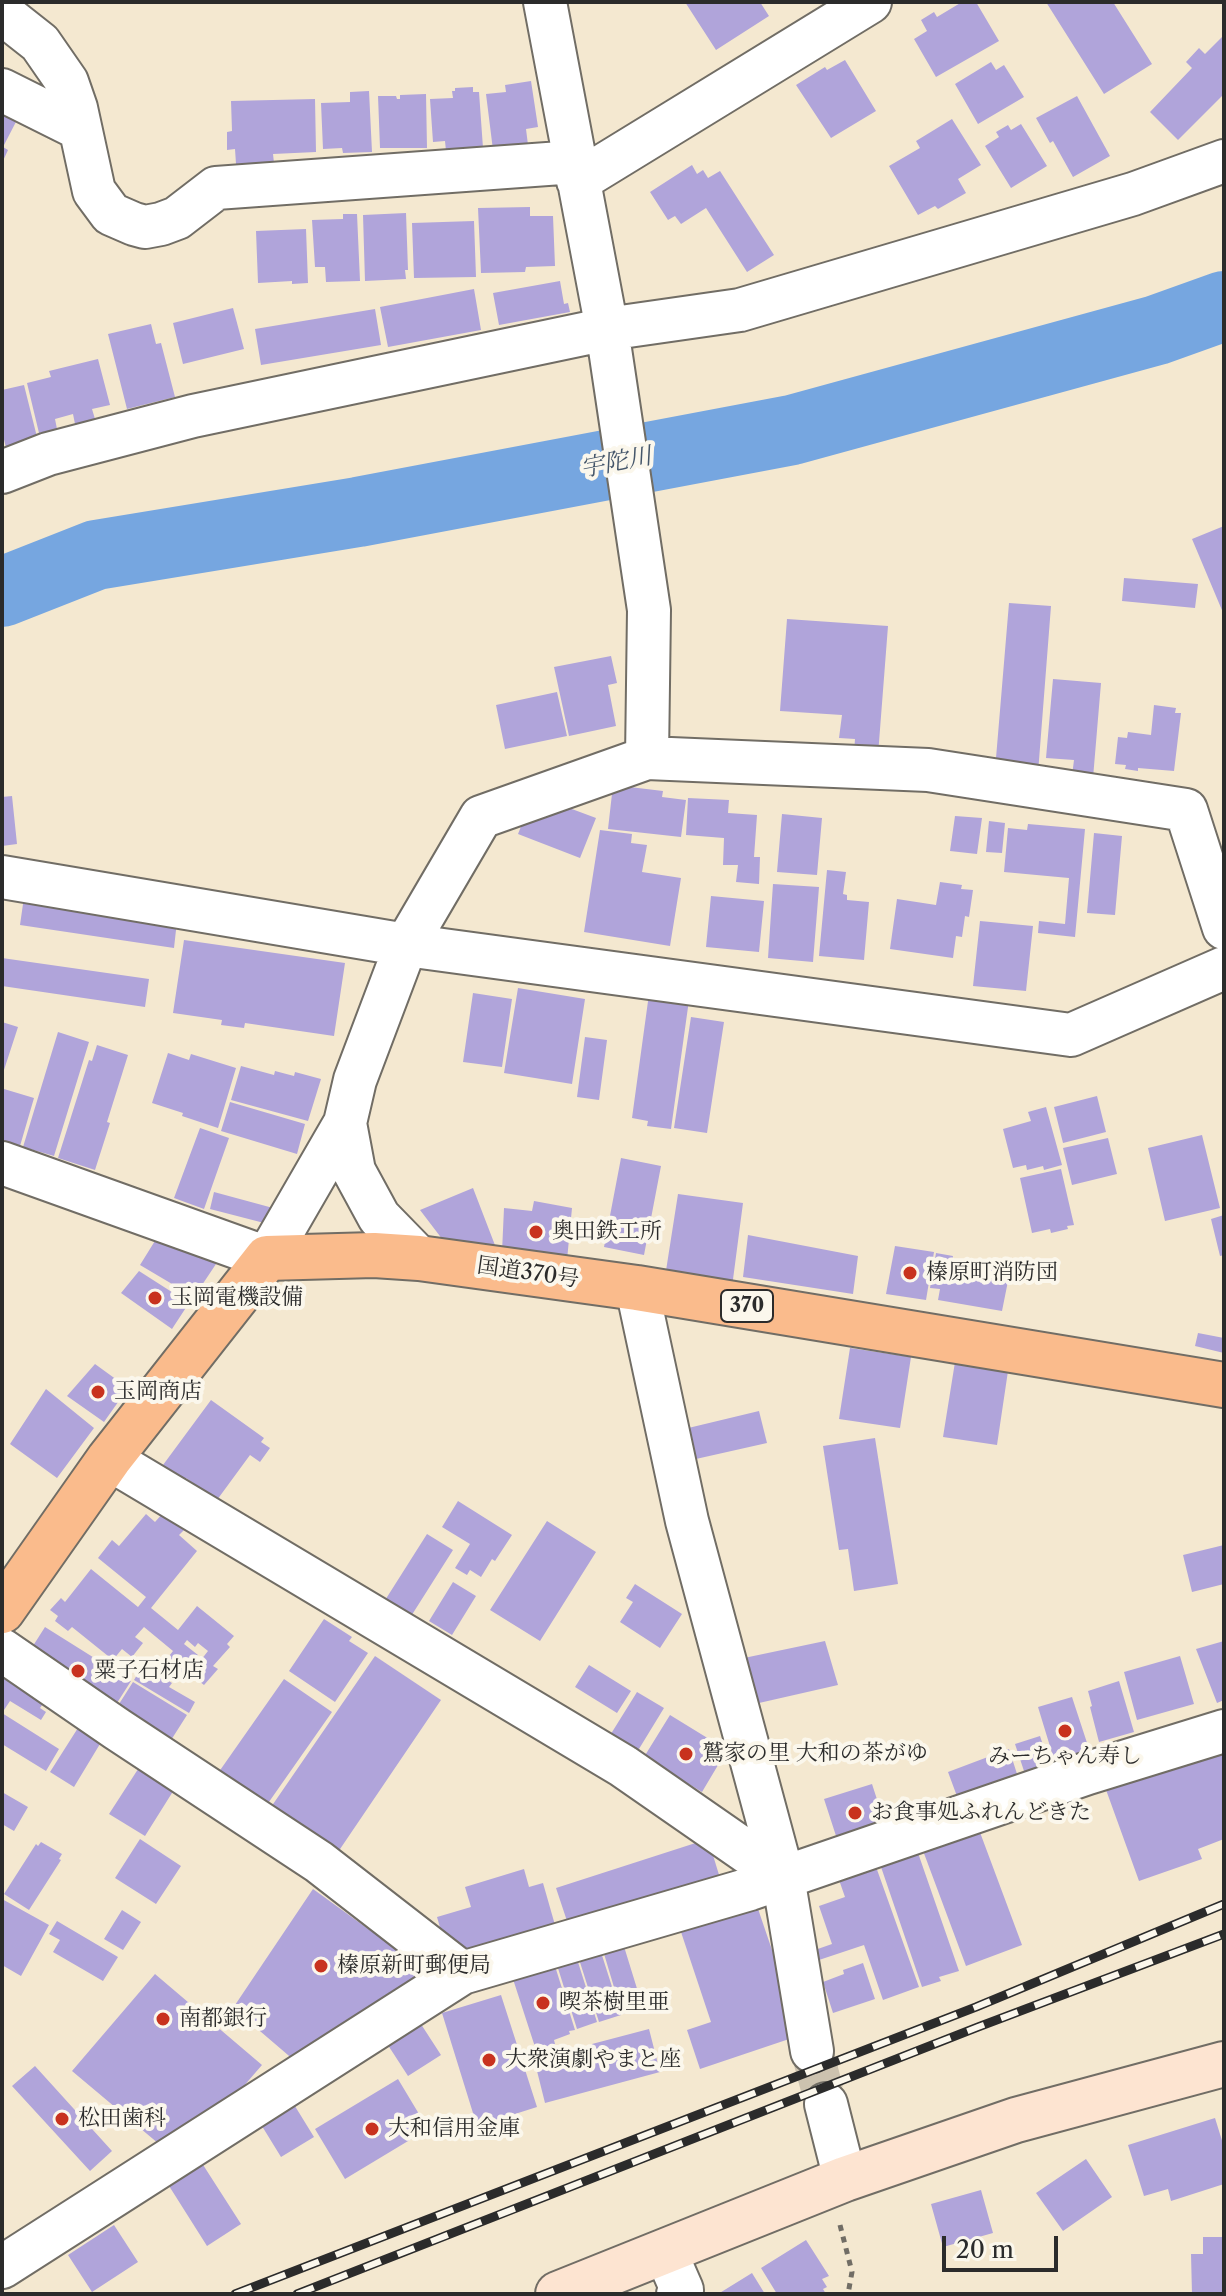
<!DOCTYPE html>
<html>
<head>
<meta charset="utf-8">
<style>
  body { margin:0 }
  #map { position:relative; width:1226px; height:2296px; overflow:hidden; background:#f4e8d0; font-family:"Libre Caslon Text",serif }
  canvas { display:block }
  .frame { position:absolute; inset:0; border:4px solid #2b2b2b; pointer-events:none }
  .scale { position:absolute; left:942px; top:2236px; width:116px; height:36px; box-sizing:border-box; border:4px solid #2b2b2b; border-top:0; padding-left:10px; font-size:24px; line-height:28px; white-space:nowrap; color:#2b2b2b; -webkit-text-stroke:6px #fbf7ec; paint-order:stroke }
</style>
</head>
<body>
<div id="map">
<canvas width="1226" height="2296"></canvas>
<div class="frame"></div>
<div class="scale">20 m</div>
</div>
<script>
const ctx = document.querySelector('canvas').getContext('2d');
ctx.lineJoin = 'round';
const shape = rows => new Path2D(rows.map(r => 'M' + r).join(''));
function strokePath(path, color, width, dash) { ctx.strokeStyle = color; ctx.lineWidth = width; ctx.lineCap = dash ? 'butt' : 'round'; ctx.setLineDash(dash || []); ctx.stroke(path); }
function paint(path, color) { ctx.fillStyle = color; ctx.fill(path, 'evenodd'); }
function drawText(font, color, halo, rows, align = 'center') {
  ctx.font = font + ' "Libre Caslon Text","Noto Serif JP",serif'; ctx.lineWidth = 8; ctx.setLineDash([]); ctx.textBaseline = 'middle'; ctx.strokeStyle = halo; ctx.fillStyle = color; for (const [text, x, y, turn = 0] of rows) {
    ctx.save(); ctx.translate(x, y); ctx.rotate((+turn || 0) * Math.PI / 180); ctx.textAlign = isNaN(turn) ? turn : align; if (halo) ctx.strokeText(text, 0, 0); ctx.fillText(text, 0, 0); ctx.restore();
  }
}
const river = shape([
  [2,592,96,555,358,512,792,430,1157,330,1224,306]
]);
const building = shape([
  [685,2,760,2,769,16,716,50],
  [962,2,976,2,999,41,936,77,914,39,927,31,921,20,934,12,937,17],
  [1046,2,1113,2,1152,64,1104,94],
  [1224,35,1224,94,1178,140,1150,112,1192,68,1186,62,1199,48,1205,54],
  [845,60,876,111,831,138,796,85,825,67,827,70],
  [991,62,996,70,1004,65,1024,97,978,124,955,84],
  [531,81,538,127,526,129,528,145,493,150,486,94,506,92,505,85],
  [473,87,473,92,479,92,483,148,446,151,445,141,433,142,430,99,453,98,452,91,455,91,455,88],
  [369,91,372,152,343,153,342,148,323,149,321,103,350,102,350,92],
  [426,94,427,148,380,148,378,96,396,96,397,99,400,99,400,95],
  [1077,96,1110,156,1073,177,1053,141,1050,143,1036,118],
  [315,99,316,152,273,154,274,163,236,164,235,149,227,150,227,132,232,131,231,101],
  [2,107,19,116,3,147,8,150,2,163],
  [952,119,981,165,958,179,966,193,938,209,935,206,918,215,889,166,920,148,916,141],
  [1021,124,1047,166,1011,188,985,146,999,137,996,132,1008,125,1011,130],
  [692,165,697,174,703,170,708,178,720,171,774,255,747,272,706,208,681,224,675,216,668,220,650,192],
  [530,207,530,216,553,216,555,266,526,267,525,272,481,273,478,208],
  [406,213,408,270,405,270,406,279,365,281,363,215],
  [343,214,357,214,360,281,326,282,325,267,315,267,312,220,343,219],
  [474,221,476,277,414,278,412,223],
  [306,229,308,283,292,284,292,281,258,283,256,231],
  [560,281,564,304,568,303,570,312,499,325,493,293],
  [474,289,481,330,388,347,380,307],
  [233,308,244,349,183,364,173,323],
  [375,309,381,345,261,365,255,329],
  [151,324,156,344,161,343,175,397,127,409,108,334],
  [98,359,110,405,92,409,95,419,75,424,73,414,55,419,57,429,39,433,27,383,51,377,49,371],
  [24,385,39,445,7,452,2,431,2,390],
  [1224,526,1224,615,1192,539],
  [1124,578,1198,584,1195,608,1122,601],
  [1009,603,1051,606,1038,773,995,770],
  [787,619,888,626,878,755,854,753,855,739,839,738,842,715,780,711],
  [611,656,617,683,608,685,616,726,569,736,554,667],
  [1053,679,1101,683,1093,778,1072,776,1074,760,1046,758],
  [557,692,567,736,505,749,496,705],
  [1154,705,1176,708,1175,713,1181,713,1174,771,1138,768,1138,771,1125,769,1126,765,1115,764,1118,737,1127,738,1128,732,1151,735],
  [613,785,663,791,662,797,686,800,681,837,608,829],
  [12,796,17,844,2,846,2,797],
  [688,798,729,800,728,813,757,815,754,857,760,857,759,884,736,882,738,865,723,865,724,838,686,835],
  [545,799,596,818,580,858,518,834,528,809],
  [782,814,822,818,817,875,777,872],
  [955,816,982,818,977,854,950,851],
  [989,821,1005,823,1002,853,986,852],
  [1028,824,1085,829,1075,937,1038,933,1039,921,1065,924,1069,878,1004,872,1008,828,1027,830],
  [600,830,632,834,631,843,647,845,642,872,681,878,670,946,584,932],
  [1094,833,1122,836,1115,915,1087,913],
  [827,870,846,872,843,894,847,895,847,900,869,902,864,960,819,956],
  [940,882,962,885,961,889,973,890,969,917,965,916,962,937,956,936,953,958,890,949,897,899,936,905],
  [773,884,819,887,813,962,768,958],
  [711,896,764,901,759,952,706,947],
  [24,897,177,921,174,948,20,925],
  [980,921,1033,926,1026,991,973,986],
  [184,940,345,963,334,1036,245,1023,244,1028,221,1025,222,1020,173,1013],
  [2,958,149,979,145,1007,2,986],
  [518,988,585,999,572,1084,504,1073],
  [473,993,512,999,502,1067,463,1062],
  [649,994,689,1000,671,1129,647,1126,648,1121,632,1118],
  [691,1017,724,1022,707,1133,674,1128],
  [2,1022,18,1027,3,1073,2,1073],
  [58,1032,89,1042,54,1156,23,1147],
  [585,1037,607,1040,599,1100,577,1097],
  [97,1045,128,1055,107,1122,110,1123,95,1170,58,1158,89,1060,92,1061],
  [168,1053,189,1060,191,1054,236,1068,218,1128,182,1116,183,1113,152,1103],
  [241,1066,274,1075,275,1071,294,1076,295,1072,321,1079,308,1121,231,1100],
  [4,1089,34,1098,20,1146,2,1140],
  [1097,1096,1106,1132,1063,1143,1054,1107],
  [230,1102,305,1124,297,1154,221,1131],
  [1046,1107,1062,1165,1044,1170,1043,1166,1027,1170,1026,1165,1013,1168,1003,1129,1031,1121,1028,1112],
  [200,1128,229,1138,204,1209,174,1198],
  [1202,1135,1220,1208,1165,1221,1148,1148],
  [1108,1138,1117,1174,1072,1185,1063,1148],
  [621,1158,661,1166,644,1255,604,1247],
  [1061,1169,1074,1225,1067,1226,1068,1229,1051,1233,1050,1229,1032,1233,1020,1178],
  [473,1188,498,1253,449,1248,420,1210],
  [214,1192,273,1208,268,1224,210,1209],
  [678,1194,743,1203,732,1287,665,1277],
  [534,1201,572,1208,567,1260,502,1252,504,1208,532,1211],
  [1224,1215,1224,1255,1220,1256,1211,1219],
  [748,1235,858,1256,853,1294,743,1277],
  [158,1236,218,1261,194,1297,140,1265],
  [895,1246,934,1252,926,1300,886,1294],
  [936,1253,953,1256,952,1261,994,1268,993,1278,1008,1281,1002,1311,938,1300,940,1289,930,1288],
  [139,1271,189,1303,172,1329,121,1293],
  [1198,1333,1224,1338,1224,1353,1195,1346],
  [850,1348,911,1357,900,1428,839,1419],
  [955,1362,1008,1371,997,1445,943,1437],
  [95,1364,128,1388,104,1422,67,1396],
  [46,1389,94,1428,57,1478,10,1444],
  [211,1400,264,1438,261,1442,270,1448,260,1462,250,1455,217,1500,186,1478,184,1480,163,1465],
  [759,1411,767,1443,687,1461,680,1430],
  [875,1438,898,1584,854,1591,848,1549,839,1550,823,1446],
  [458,1501,512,1535,495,1561,492,1559,481,1577,470,1570,467,1575,455,1568,470,1544,442,1527],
  [163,1513,184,1530,179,1535,197,1551,151,1608,178,1630,197,1606,234,1636,227,1644,230,1647,213,1666,218,1669,204,1685,190,1674,208,1651,198,1643,195,1647,187,1640,184,1644,198,1655,178,1679,162,1665,173,1651,144,1627,135,1637,143,1643,132,1657,122,1649,113,1660,72,1627,68,1631,55,1621,58,1616,50,1610,61,1598,65,1602,91,1569,138,1607,146,1597,98,1558,112,1540,119,1546,146,1514,155,1522],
  [547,1521,596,1552,540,1641,490,1610],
  [427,1534,453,1550,408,1621,382,1605],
  [1224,1545,1224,1584,1192,1592,1183,1555],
  [453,1582,476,1596,452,1635,429,1621],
  [635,1584,682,1614,660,1648,620,1622,633,1602,626,1598],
  [324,1619,352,1637,349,1641,368,1653,335,1702,289,1671],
  [45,1627,131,1681,110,1714,24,1660],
  [825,1641,838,1685,759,1703,744,1658],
  [1224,1641,1224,1700,1217,1703,1196,1649],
  [375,1656,441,1700,336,1855,269,1810],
  [1180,1656,1194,1704,1137,1720,1124,1672],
  [143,1665,172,1683,169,1687,195,1702,189,1713,134,1680],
  [589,1665,631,1691,617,1713,575,1687],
  [2,1670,47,1698,40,1708,46,1712,41,1720,10,1701,2,1713,59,1749,46,1771,2,1744],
  [284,1679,332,1712,264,1809,216,1776],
  [1119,1681,1134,1732,1099,1742,1090,1707,1092,1706,1088,1691],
  [133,1682,187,1715,166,1748,112,1715],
  [637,1692,664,1708,631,1762,604,1745],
  [1072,1697,1091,1755,1056,1766,1038,1707],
  [670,1715,727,1750,702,1792,644,1757],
  [83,1720,106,1734,74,1787,50,1772],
  [1040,1736,1050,1766,1025,1774,1015,1744],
  [1224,1744,1224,1839,1198,1849,1202,1859,1139,1881,1105,1787],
  [1009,1749,1018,1777,958,1799,948,1772],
  [142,1763,177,1785,145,1836,109,1814],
  [872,1784,886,1827,838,1842,824,1799],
  [2,1792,28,1807,14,1831,2,1824],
  [978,1827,1022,1945,966,1966,922,1848],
  [140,1839,181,1866,156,1904,115,1878],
  [708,1839,720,1878,569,1927,556,1888],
  [41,1842,62,1854,59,1859,61,1860,29,1910,4,1894,36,1844,38,1846],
  [917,1850,959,1971,939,1977,941,1981,922,1987,880,1864],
  [875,1864,919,1987,883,2000,864,1945,816,1961,812,1951,832,1944,819,1906,845,1897,838,1877],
  [524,1869,529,1887,543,1883,559,1939,479,1962,443,1938,437,1917,471,1907,465,1887],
  [313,1889,436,1978,295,2061,233,2008],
  [2,1899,49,1925,21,1976,2,1965],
  [756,1903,801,2035,700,2069,687,2030,711,2022,680,1929],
  [122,1910,141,1922,123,1950,104,1939],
  [57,1921,118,1957,103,1981,53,1952,60,1940,49,1934],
  [622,1940,643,2008,622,2014,602,1947],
  [600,1949,621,2015,599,2022,578,1956],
  [577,1959,597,2022,577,2029,557,1965],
  [863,1963,875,1999,833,2013,823,1982,844,1974,843,1970],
  [555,1966,575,2030,569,2031,570,2034,554,2040,555,2044,536,2050,512,1976],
  [155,1974,262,2065,236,2095,159,2144,72,2071],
  [501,1995,537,2107,477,2126,442,2013],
  [417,2018,441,2055,408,2076,384,2039],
  [649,2029,660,2072,545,2103,535,2063,592,2048,592,2044],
  [35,2066,112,2151,90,2171,12,2086],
  [398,2079,428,2129,345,2179,315,2129],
  [290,2098,314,2137,281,2157,257,2118],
  [1215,2118,1224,2147,1224,2184,1171,2201,1168,2189,1144,2196,1128,2145],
  [198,2157,241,2224,207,2246,164,2178],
  [1086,2159,1112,2197,1063,2231,1036,2193],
  [981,2190,993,2233,943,2247,931,2204],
  [114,2225,138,2262,92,2292,68,2255],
  [1203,2237,1224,2237,1224,2294,1192,2294,1191,2254,1203,2254],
  [806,2240,829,2276,822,2279,827,2287,823,2289,826,2294,777,2294,761,2268],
  [752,2273,765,2294,718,2294]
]);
const streetTunnel = shape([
  [812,2051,826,2104]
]);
const path = shape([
  [840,2225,852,2272,848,2294]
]);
const street = shape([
  [545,2,607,329,649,610,647,758],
  [2,13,40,43,67,82,76,108,94,191,111,214,134,224,145,227,161,224,177,218,216,188,575,162],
  [2,90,80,129],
  [578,181,870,2],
  [2,472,48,454,193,416,607,329,740,310,1133,194,1224,161],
  [2,877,406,945,1071,1035,1224,968],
  [345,1123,354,1171,379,1217,419,1258],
  [2,1163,267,1258,345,1123,355,1080,406,945,481,817,647,758,928,770,1186,810,1224,928],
  [637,1288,687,1521,783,1877,812,2051],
  [109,1459,623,1766,783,1877],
  [2,1650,117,1729,319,1862,462,1973],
  [826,2104,845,2179],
  [665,2251,682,2290,678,2294],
  [2,2267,462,1973,750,1889,1088,1773,1224,1731]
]);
const secondary = shape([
  [558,2294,845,2179,1016,2120,1224,2064]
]);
const highway = shape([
  [2,1611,109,1459,267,1258,374,1255,419,1258,637,1288,1224,1385]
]);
const rail = shape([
  [235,2294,976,2007,1224,1904],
  [297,2294,978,2027,1224,1934]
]);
const markers = [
  [536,1232,8,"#c8321e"],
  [910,1273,8,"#c8321e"],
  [155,1298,8,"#c8321e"],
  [98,1392,8,"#c8321e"],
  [78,1671,8,"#c8321e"],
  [1065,1731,8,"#c8321e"],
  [686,1754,8,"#c8321e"],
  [855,1813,8,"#c8321e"],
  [321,1966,8,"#c8321e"],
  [543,2003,8,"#c8321e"],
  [163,2019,8,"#c8321e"],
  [489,2060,8,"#c8321e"],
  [62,2119,8,"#c8321e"],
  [372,2129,8,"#c8321e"]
];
const shields = [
  [747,1306,52]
];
const shieldNames = [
  ["370",747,1306]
];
const poiNames = [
  ["奥田鉄工所",552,1232],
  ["榛原町消防団",926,1273],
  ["玉岡電機設備",171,1298],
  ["玉岡商店",114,1392],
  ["粟子石材店",94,1671],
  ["鷲家の里 大和の茶がゆ",702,1754],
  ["みーちゃん寿し",1065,1757,"center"],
  ["お食事処ふれんどきた",871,1813],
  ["榛原新町郵便局",337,1966],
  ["喫茶樹里亜",559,2003],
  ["南都銀行",179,2019],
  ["大衆演劇やまと座",505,2060],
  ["松田歯科",78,2119],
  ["大和信用金庫",388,2129]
];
const streetNames = [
  ["国道370号",528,1273,8]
];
const waterNames = [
  ["宇陀川",616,463,-11]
];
strokePath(river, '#76a6e0', 70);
paint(building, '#b0a4da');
strokePath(streetTunnel, '#ccc2af', 42, [42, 21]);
strokePath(street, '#716d65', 46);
strokePath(secondary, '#716d65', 48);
strokePath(highway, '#716d65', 48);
strokePath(path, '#716d65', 5, [6, 6]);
strokePath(street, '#fff', 42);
strokePath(secondary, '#fde4d1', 44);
strokePath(highway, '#fabb8c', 44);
strokePath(rail, '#2b2b2b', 9);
strokePath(rail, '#fbf7ec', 6, [18]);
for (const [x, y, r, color] of markers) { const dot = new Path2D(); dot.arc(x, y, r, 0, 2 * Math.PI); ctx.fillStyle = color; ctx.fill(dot); strokePath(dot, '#fbf7ec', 3); }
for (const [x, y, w] of shields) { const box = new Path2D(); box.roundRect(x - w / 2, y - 16, w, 32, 6); ctx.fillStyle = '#fbf7ec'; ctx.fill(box); strokePath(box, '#2b2b2b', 2); }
drawText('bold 20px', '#2b2b2b', null, shieldNames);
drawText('22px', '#2b2b2b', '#fbf7ec', poiNames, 'left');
drawText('22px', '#2b2b2b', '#fbf7ec', streetNames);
drawText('italic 24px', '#45566a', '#fbf7ec', waterNames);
</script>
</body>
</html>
